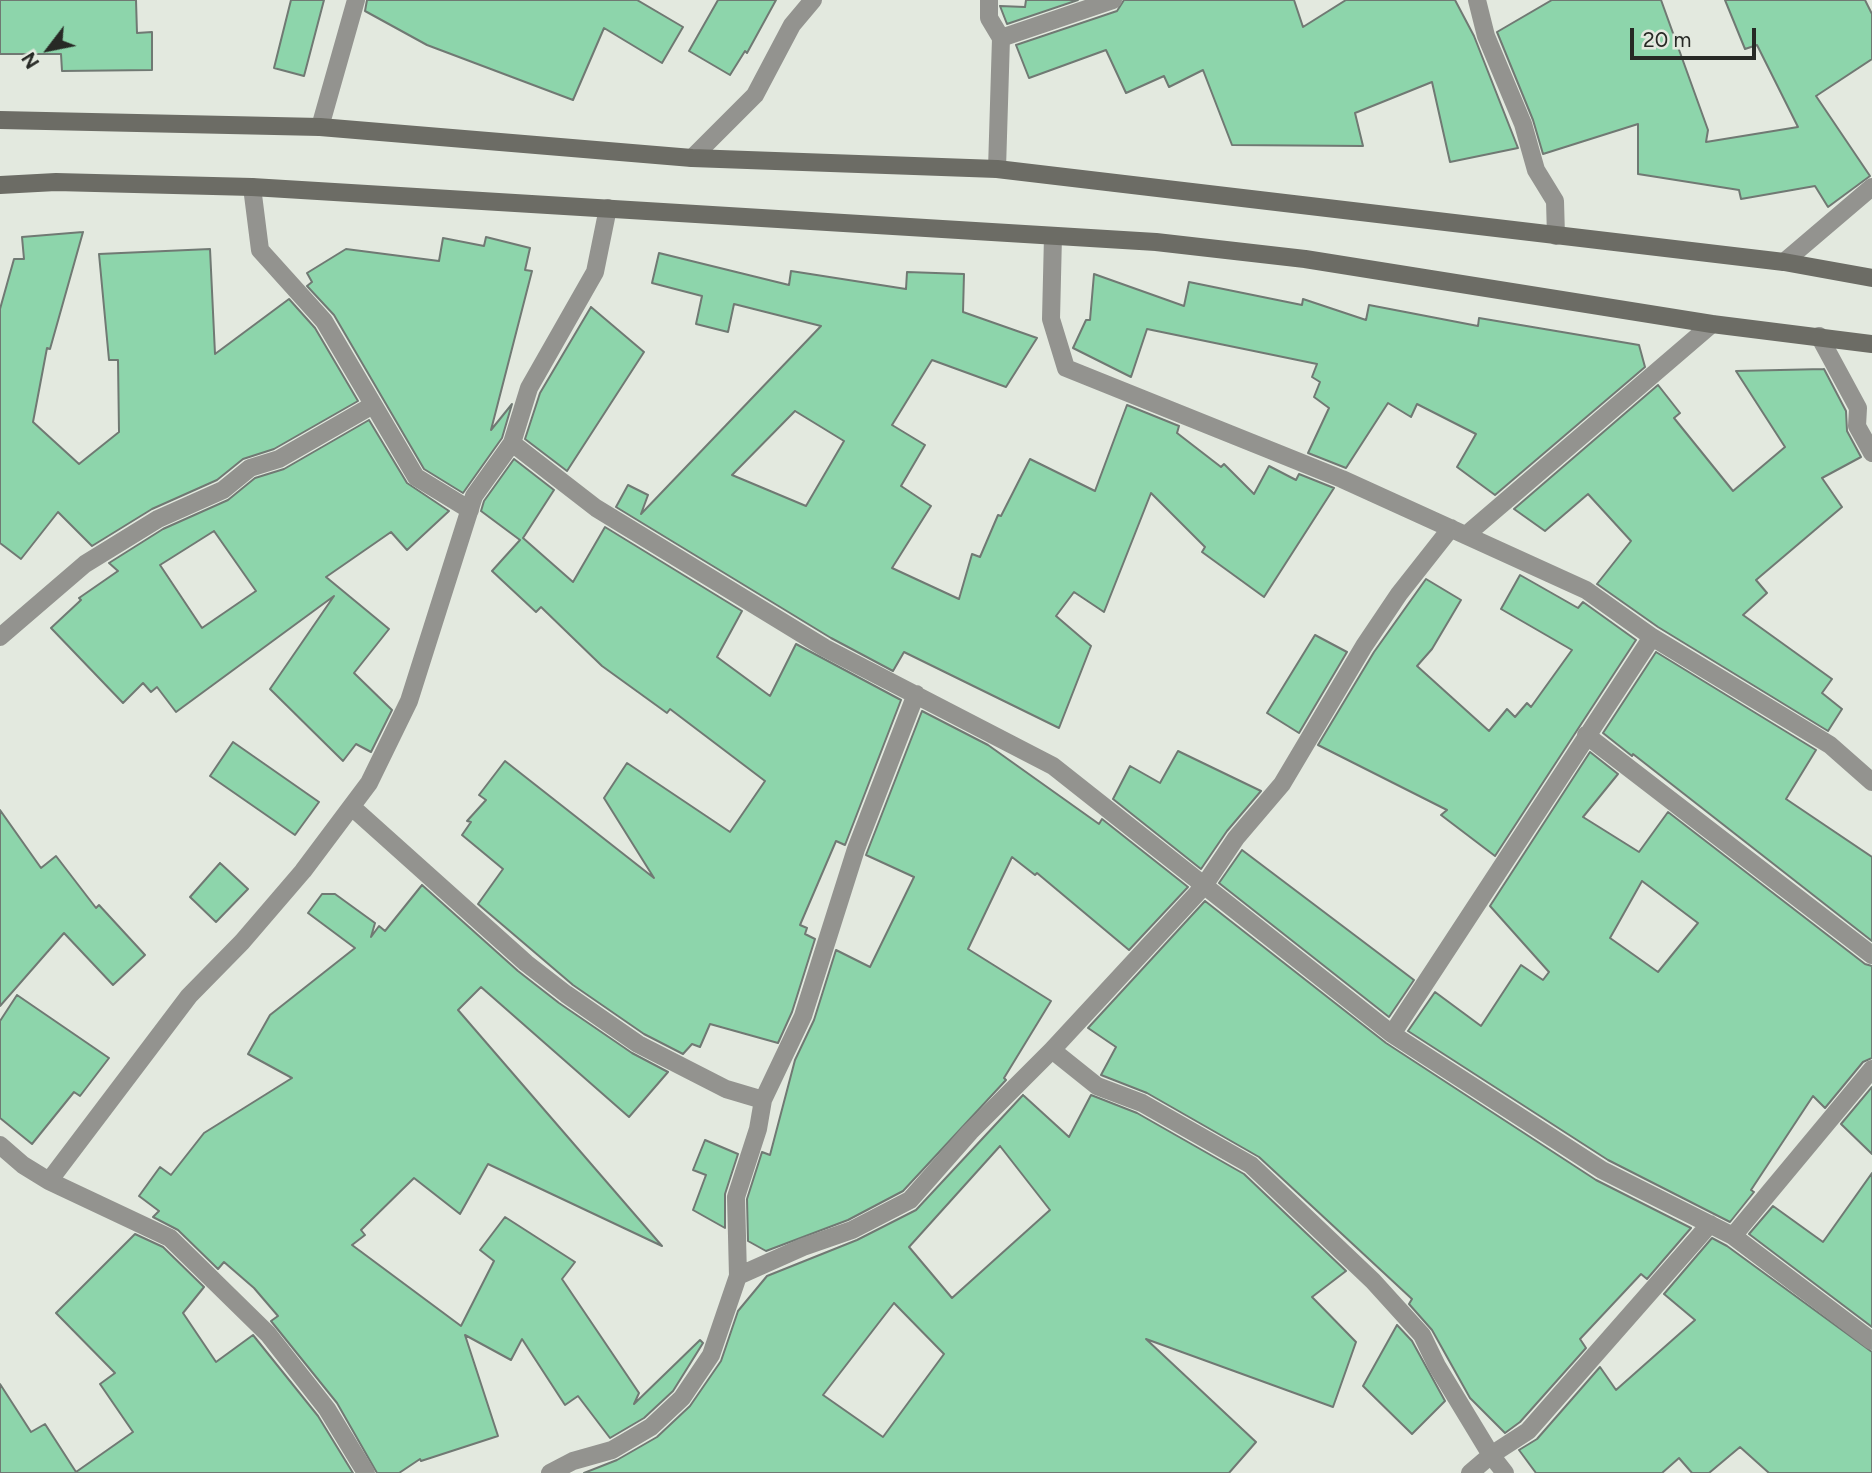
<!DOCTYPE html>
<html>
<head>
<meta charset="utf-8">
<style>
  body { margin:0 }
  #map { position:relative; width:1872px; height:1473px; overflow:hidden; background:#e3e9df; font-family:Figtree,sans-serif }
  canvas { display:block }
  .north { position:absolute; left:14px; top:14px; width:70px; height:70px; -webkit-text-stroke:5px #e3e9df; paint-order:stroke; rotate:238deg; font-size:19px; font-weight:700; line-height:28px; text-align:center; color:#272925 }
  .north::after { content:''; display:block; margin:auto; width:24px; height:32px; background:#272925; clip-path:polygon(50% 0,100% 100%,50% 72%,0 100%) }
  .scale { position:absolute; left:1630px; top:28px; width:126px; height:32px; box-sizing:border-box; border:4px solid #272925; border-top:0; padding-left:9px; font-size:21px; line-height:24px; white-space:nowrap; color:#272925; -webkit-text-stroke:5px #e3e9df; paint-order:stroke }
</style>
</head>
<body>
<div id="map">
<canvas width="1872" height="1473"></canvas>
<div class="north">N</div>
<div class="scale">20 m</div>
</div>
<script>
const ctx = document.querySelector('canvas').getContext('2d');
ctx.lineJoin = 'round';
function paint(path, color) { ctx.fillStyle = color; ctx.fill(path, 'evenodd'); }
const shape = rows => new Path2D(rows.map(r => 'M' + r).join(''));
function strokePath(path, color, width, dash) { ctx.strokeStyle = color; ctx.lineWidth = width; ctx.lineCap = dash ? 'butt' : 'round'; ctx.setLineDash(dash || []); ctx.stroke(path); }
const building = shape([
  [0,0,136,0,137,33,152,32,152,70,62,71,61,54,0,54,0,0],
  [291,0,324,0,304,76,274,68,291,0],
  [367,0,637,0,683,27,662,63,604,28,573,100,427,45,365,11,367,0],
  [718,0,776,0,747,53,745,51,730,75,689,51,718,0],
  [1026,0,1078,0,1007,24,1000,6,1025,7,1026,0],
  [1124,0,1294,0,1303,27,1346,0,1455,0,1474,36,1518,148,1450,162,1432,82,1355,113,1363,146,1232,145,1203,70,1169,87,1164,76,1126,93,1106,50,1029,78,1016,45,1117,11,1124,0],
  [1552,0,1661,0,1708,130,1706,142,1798,127,1757,45,1745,49,1725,0,1865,0,1872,14,1872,59,1816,96,1870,176,1828,207,1815,186,1741,199,1739,190,1638,174,1638,124,1543,154,1533,120,1497,32,1552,0],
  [83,232,50,349,47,348,33,422,79,464,119,432,118,360,109,360,99,254,210,249,215,354,289,299,315,328,358,401,274,449,243,459,217,480,152,509,92,546,58,512,21,559,0,543,0,309,14,259,24,259,22,237,83,232],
  [486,237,530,248,525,270,532,271,491,430,512,404,502,438,463,493,424,469,334,315,307,286,312,282,307,273,346,249,439,261,443,238,484,246,486,237],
  [659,253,789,285,791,271,906,289,907,272,964,274,963,312,1037,338,1006,387,932,360,892,425,925,445,901,486,931,506,892,568,959,599,972,554,980,557,998,515,1001,516,1030,459,1095,491,1127,405,1179,426,1177,433,1221,467,1224,464,1254,494,1269,466,1296,480,1299,474,1334,488,1264,597,1202,552,1205,547,1151,493,1104,612,1074,592,1056,616,1091,646,1059,728,904,652,893,671,831,638,616,507,628,485,648,495,641,514,821,326,734,304,728,332,696,324,702,296,652,283,659,253],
  [795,411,844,441,806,506,732,475,795,411],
  [1094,274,1184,306,1189,282,1302,305,1303,299,1366,320,1369,305,1478,326,1479,318,1639,345,1645,367,1495,495,1457,467,1476,434,1417,404,1411,417,1388,403,1346,468,1308,453,1329,408,1314,397,1320,382,1312,377,1317,364,1147,329,1131,377,1073,348,1086,320,1090,320,1094,274],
  [591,307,644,352,567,471,525,439,540,393,591,307],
  [1824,369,1846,411,1847,431,1861,457,1822,478,1842,507,1756,580,1767,593,1743,615,1832,679,1822,693,1842,709,1828,731,1658,627,1597,584,1631,541,1588,494,1545,531,1514,509,1658,385,1680,413,1674,418,1733,491,1785,447,1736,371,1824,369],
  [369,420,407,483,449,511,407,550,391,532,326,577,389,629,354,673,392,710,371,752,356,744,343,761,270,689,334,596,176,712,157,687,151,692,143,683,123,703,51,628,81,600,79,598,118,571,109,563,163,529,228,500,255,478,284,469,369,420],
  [214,531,256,591,202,628,160,565,214,531],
  [514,459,554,490,523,538,573,582,605,527,742,611,717,657,770,696,796,644,901,700,845,845,836,841,800,925,807,928,805,934,815,939,792,1012,778,1043,710,1024,700,1047,692,1044,683,1054,644,1034,573,985,478,904,503,869,462,835,471,822,467,821,486,800,479,795,505,761,654,878,604,798,627,763,730,832,765,781,670,709,667,713,602,666,541,607,536,612,492,571,520,540,481,511,484,501,514,459],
  [1520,575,1578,608,1583,602,1636,640,1495,856,1441,815,1447,810,1318,745,1374,652,1426,579,1461,600,1432,649,1417,666,1489,731,1507,709,1515,717,1527,703,1531,707,1572,650,1501,609,1520,575],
  [1315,635,1347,652,1299,733,1267,713,1315,635],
  [1656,652,1816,750,1786,799,1872,857,1872,941,1633,754,1632,756,1603,733,1656,652],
  [922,711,988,745,1099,824,1102,819,1188,887,1129,950,1037,873,1035,875,1012,857,968,949,1051,1001,1004,1078,1006,1080,903,1191,848,1220,766,1251,748,1241,747,1199,762,1152,770,1155,795,1060,814,1020,836,950,870,967,914,877,866,855,922,711],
  [233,742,319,802,295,835,210,776,233,742],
  [1178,751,1261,791,1227,831,1201,869,1113,799,1130,766,1160,783,1178,751],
  [1590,752,1618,774,1583,817,1639,852,1668,812,1865,964,1872,966,1872,1058,1863,1062,1825,1108,1813,1096,1751,1190,1754,1192,1730,1222,1608,1160,1408,1031,1435,992,1481,1026,1521,965,1543,980,1549,972,1490,906,1590,752],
  [1642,881,1698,923,1658,972,1610,938,1642,881],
  [0,810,41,868,56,856,96,908,99,905,145,955,113,985,64,933,0,1006,0,810],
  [1242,850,1414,980,1389,1017,1219,883,1242,850],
  [220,863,248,889,216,922,190,897,220,863],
  [422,885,518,971,559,1003,632,1053,668,1072,629,1117,481,987,458,1010,662,1246,488,1164,460,1214,414,1178,361,1230,365,1235,352,1245,461,1326,494,1261,480,1250,505,1217,575,1262,562,1279,639,1393,634,1404,700,1340,703,1343,673,1391,644,1418,610,1438,578,1396,565,1405,522,1339,511,1360,465,1335,498,1436,421,1461,420,1459,399,1473,377,1473,337,1403,271,1321,278,1316,254,1288,224,1262,218,1269,178,1230,153,1217,159,1211,139,1196,160,1167,171,1175,204,1133,292,1078,248,1054,270,1015,355,948,308,913,322,894,335,894,375,923,371,937,379,926,385,931,422,885],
  [1205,901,1386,1043,1596,1180,1691,1228,1647,1279,1641,1274,1580,1339,1586,1348,1520,1422,1505,1433,1470,1398,1432,1330,1409,1304,1412,1299,1259,1157,1147,1093,1101,1075,1116,1047,1088,1028,1205,901],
  [17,995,109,1058,80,1096,74,1092,32,1144,0,1118,0,1021,17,995],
  [1872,1087,1872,1154,1841,1124,1872,1087],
  [1023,1095,1069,1137,1091,1095,1137,1113,1244,1174,1346,1271,1312,1297,1356,1342,1333,1407,1146,1339,1256,1442,1229,1473,584,1473,617,1460,657,1437,690,1406,721,1361,738,1311,767,1276,857,1240,916,1210,1023,1095],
  [1000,1146,1050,1210,952,1298,909,1247,1000,1146],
  [894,1303,944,1354,883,1437,823,1395,894,1303],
  [705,1140,738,1154,725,1194,725,1228,693,1210,706,1175,693,1170,705,1140],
  [1872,1173,1872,1327,1749,1234,1773,1206,1823,1242,1872,1173],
  [135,1234,163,1247,204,1287,183,1313,216,1362,253,1335,318,1416,353,1473,0,1473,0,1384,31,1432,45,1424,76,1472,133,1432,100,1384,115,1373,56,1313,135,1234],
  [1712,1238,1727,1246,1872,1352,1872,1473,1769,1473,1740,1447,1709,1473,1692,1473,1679,1458,1662,1473,1536,1473,1519,1450,1537,1439,1600,1367,1616,1390,1695,1320,1664,1294,1712,1238],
  [1397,1325,1412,1341,1445,1401,1412,1434,1363,1386,1397,1325]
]);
const street = shape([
  [989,0,989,18,1001,38,997,169],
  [1477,0,1486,36,1523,124,1536,170,1555,201,1556,236],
  [1001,38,1113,0],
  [320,127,356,0],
  [692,158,755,95,792,25,813,0],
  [252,187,260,250,324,321,416,477,470,510],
  [1053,236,1051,319,1066,368,1342,479,1586,590,1652,637,1830,745,1872,782],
  [1784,262,1872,187],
  [1819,336,1858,408,1857,426,1872,453],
  [512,443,596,508,825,648,1053,766,1392,1034,1602,1170,1733,1236,1872,1341],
  [1466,535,1712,324],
  [0,637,85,564,158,519,223,490,250,468,279,459,373,405],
  [1586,735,1872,955],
  [353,808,526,963,566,994,638,1044,726,1089,763,1100],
  [1392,1034,1652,637],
  [1052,1050,1097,1086,1142,1103,1251,1165,1373,1281,1422,1335,1437,1366,1491,1455,1470,1473],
  [0,1145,23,1165,49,1181,170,1238,268,1334,327,1409,366,1473],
  [49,1181,189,996,242,942,303,871,369,783,409,701,474,496,512,443,529,388,595,272,608,208],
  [1733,1236,1872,1069],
  [738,1276,803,1247,852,1230,910,1200,970,1132,1052,1050,1203,887,1236,838,1282,784,1364,646,1399,594,1451,528],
  [550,1473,573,1461,612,1450,651,1427,682,1398,711,1355,738,1276,736,1197,758,1129,763,1100,803,1016,856,849,916,694],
  [1505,1473,1491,1455,1528,1431,1710,1224]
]);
const secondary = shape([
  [0,120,320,127,692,158,997,169,1784,262,1872,278],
  [0,185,56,182,252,187,1156,242,1305,259,1712,324,1872,344]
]);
paint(building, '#8dd5ab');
strokePath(building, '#707973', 2);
strokePath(street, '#93938f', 18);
strokePath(secondary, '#6c6c65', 18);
</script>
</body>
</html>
